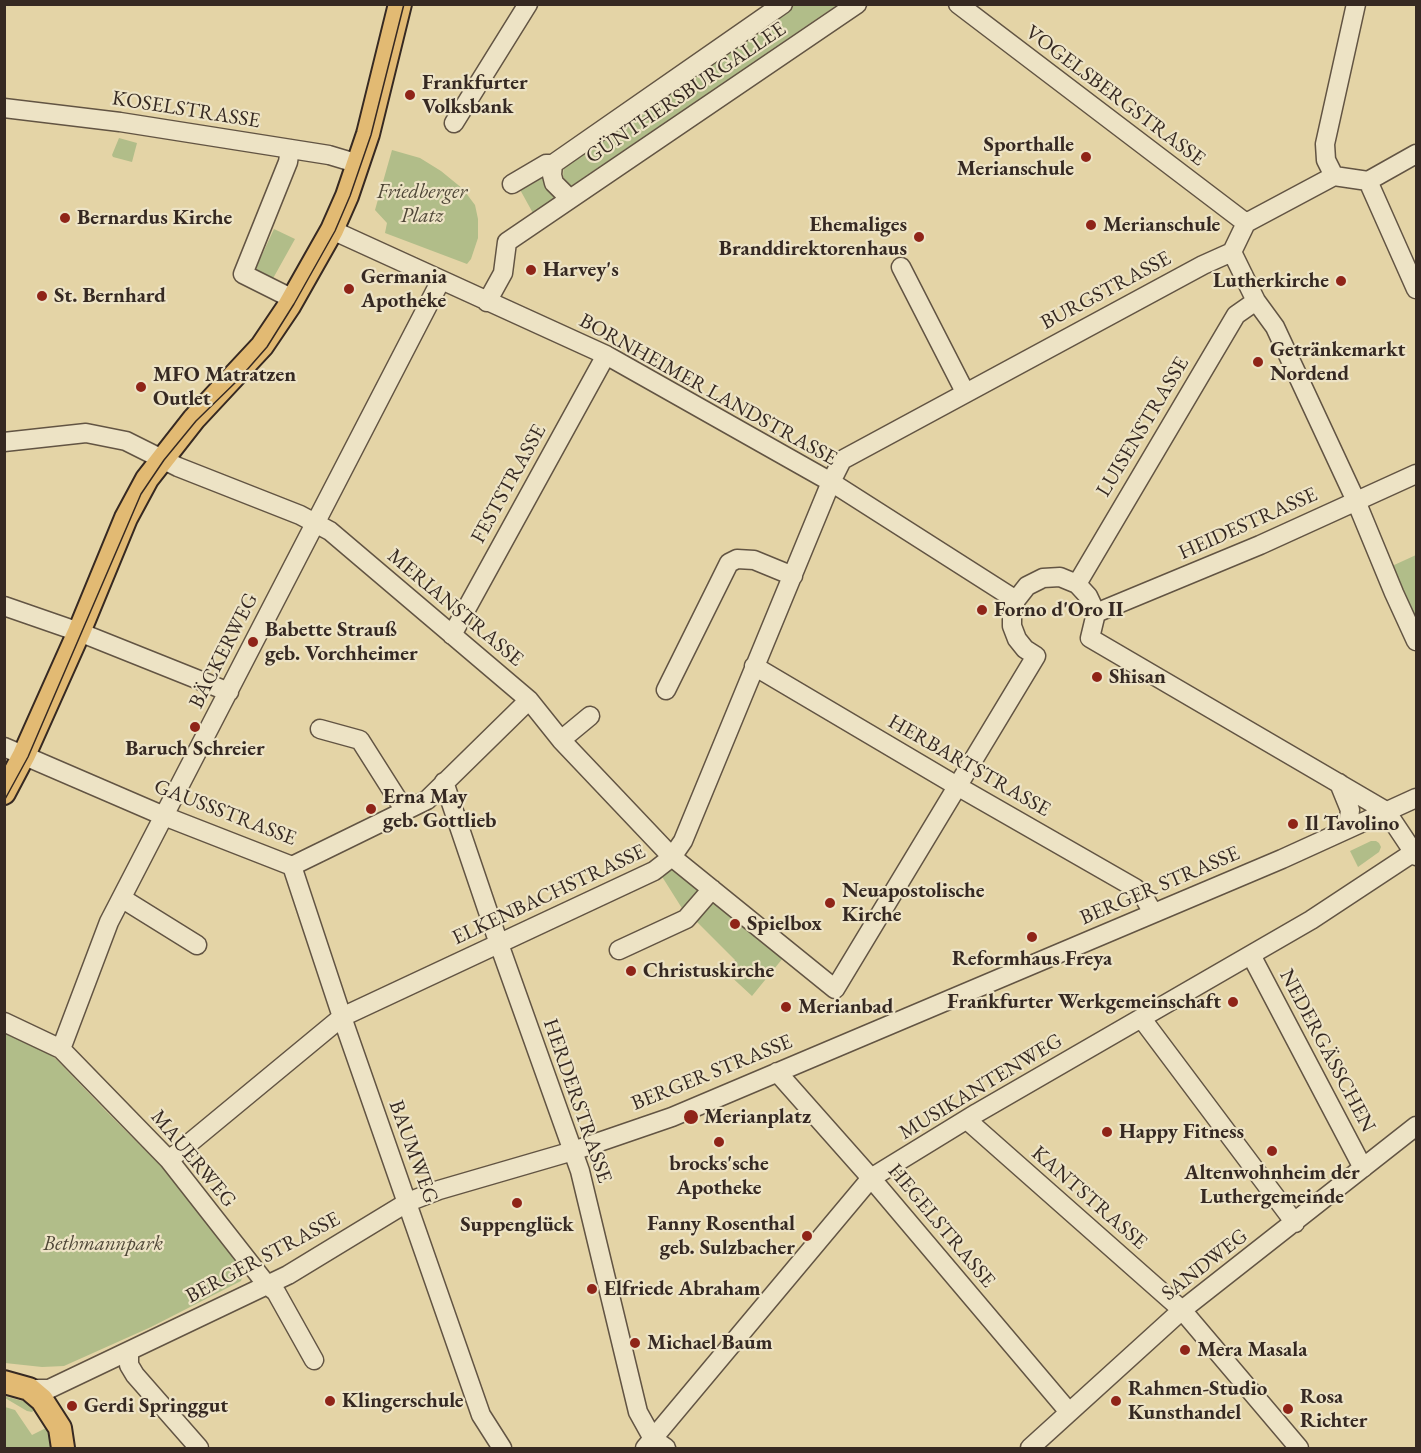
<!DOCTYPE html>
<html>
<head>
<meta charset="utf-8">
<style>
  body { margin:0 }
  #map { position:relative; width:1421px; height:1453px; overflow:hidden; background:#e4d4a6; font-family:"EB Garamond",serif }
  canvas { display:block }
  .frame { position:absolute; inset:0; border:6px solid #362922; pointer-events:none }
</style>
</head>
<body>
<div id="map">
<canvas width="1421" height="1453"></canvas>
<div class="frame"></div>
</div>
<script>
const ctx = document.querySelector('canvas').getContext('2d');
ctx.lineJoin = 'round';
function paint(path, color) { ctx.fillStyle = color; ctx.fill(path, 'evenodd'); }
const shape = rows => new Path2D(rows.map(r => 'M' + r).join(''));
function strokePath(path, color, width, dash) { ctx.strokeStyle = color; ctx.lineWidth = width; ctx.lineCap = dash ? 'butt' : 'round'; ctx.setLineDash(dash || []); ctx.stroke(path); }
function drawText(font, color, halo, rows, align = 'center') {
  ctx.font = font + ' "EB Garamond",serif'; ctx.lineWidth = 4.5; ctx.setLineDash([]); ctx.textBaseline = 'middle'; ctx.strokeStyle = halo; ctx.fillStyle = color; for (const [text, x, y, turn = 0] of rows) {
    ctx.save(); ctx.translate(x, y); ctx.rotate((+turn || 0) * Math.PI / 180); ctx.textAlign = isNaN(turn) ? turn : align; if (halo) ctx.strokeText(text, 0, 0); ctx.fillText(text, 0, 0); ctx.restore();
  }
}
const green = shape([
  [794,5,837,5,571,186,563,177,564,163],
  [119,138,137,143,132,162,113,157,112,155],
  [392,150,420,158,441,171,463,189,475,205,478,219,478,238,471,259,467,264,385,233,387,223,375,210],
  [546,174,560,196,534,215,518,186],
  [274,229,295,239,271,282,253,274],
  [1416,555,1416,621,1392,566],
  [1371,841,1376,841,1379,843,1381,847,1379,852,1358,867,1350,851],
  [672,865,705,892,685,913,661,875],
  [711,899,783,958,752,996,726,972,735,960,694,919],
  [5,1030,43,1049,56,1059,107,1112,176,1181,241,1268,243,1274,241,1281,151,1327,64,1366,42,1367,5,1363],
  [4,1396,26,1402,35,1409,32,1412,27,1411,5,1398],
  [5,1407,15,1410,32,1435,48,1427,53,1448,5,1448]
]);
const minor = shape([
  [958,4,1246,223],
  [4,108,120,122,329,155,359,164],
  [454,123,528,4],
  [290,149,288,162,243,274,293,299],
  [553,164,552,175,554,183,569,198],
  [1334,176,1326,160,1325,144,1356,4],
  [1368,181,1416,289],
  [512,184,546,164,553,164,783,4],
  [332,230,606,355,831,482,1016,600],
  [1232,252,1256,301,1275,327,1356,501,1394,593,1416,641],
  [901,267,965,392],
  [487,302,503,273,507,242,857,4],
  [4,442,86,433,126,441,178,467,300,515,330,531,529,700,561,740,672,857,835,989,1036,656,1025,649,1017,639,1012,626,1012,613,1016,600,1027,586,1043,578,1060,577,1077,584,1088,596,1096,613,1090,638,1386,811,1416,856],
  [1077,584,1236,315,1256,301],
  [4,606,79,632,229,692],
  [1096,613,1260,545,1416,474],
  [452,635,606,355],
  [754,666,957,786,1135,888,1144,897,1153,913],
  [666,690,729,563,737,559,754,560,793,576],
  [320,729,360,740,405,811],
  [561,740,590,716],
  [4,747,164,816,292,866,427,800,529,700],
  [444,782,499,944,580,1171,638,1412,653,1439,666,1448],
  [1339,783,1350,810,1348,827],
  [292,866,342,1017,481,1415,502,1448],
  [123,899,197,945],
  [619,950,686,919,712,889],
  [1251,955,1363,1168],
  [1142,1019,1295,1223],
  [4,1022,61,1049,169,1160,267,1285,276,1292,314,1360],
  [61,1049,109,922,441,280],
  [777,1072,871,1178,1069,1412],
  [967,1120,1182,1310,1299,1448],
  [169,1160,342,1017,654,871,672,857,683,841,831,482,842,460,1203,265,1232,252,1246,223,1334,176,1368,181,1416,154],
  [129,1353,129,1365,135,1375,199,1448],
  [29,1389,49,1389,288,1275,408,1202,439,1190,573,1151,672,1117,1282,859,1416,798],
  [645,1448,871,1178,977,1113,1311,920,1408,856,1415,854],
  [1030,1448,1182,1310,1416,1126]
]);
const major = shape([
  [4,793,24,755,79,632,126,518,147,479,194,419,262,346,289,306,332,230,347,196,368,134,400,4],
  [4,1382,29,1389,42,1400,60,1428,63,1448]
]);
const tram = shape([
  [4,801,28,757,141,494,164,460,196,421,239,379,267,347,294,304,335,231,350,196,371,135,404,4]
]);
const markers = [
  [410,95,6,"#8f2418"],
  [1086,157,6,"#8f2418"],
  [65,218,6,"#8f2418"],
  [1091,225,6,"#8f2418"],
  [919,237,6,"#8f2418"],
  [531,270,6,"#8f2418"],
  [1341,281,6,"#8f2418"],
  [349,289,6,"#8f2418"],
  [42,296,6,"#8f2418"],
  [1258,362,6,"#8f2418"],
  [141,387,6,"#8f2418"],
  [982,610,6,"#8f2418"],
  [253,642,6,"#8f2418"],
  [1097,677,6,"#8f2418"],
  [195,727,6,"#8f2418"],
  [371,809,6,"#8f2418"],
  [1293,824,6,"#8f2418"],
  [830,903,6,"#8f2418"],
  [735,924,6,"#8f2418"],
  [1032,937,6,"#8f2418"],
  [631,971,6,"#8f2418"],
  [1233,1002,6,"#8f2418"],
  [786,1007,6,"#8f2418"],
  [691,1117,8,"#8f2418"],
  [1107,1132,6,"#8f2418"],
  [719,1142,6,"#8f2418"],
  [1272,1151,6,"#8f2418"],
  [517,1203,6,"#8f2418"],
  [807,1236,6,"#8f2418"],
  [592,1289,6,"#8f2418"],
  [635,1343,6,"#8f2418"],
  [1185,1350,6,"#8f2418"],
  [330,1401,6,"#8f2418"],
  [1116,1401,6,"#8f2418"],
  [72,1406,6,"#8f2418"],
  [1288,1409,6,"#8f2418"]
];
const poiNames = [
  ["Frankfurter",422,83],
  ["Volksbank",422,107],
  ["Sporthalle",1074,145,"right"],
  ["Merianschule",1074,169,"right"],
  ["Bernardus Kirche",77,218],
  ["Ehemaliges",907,225,"right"],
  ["Branddirektorenhaus",907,249,"right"],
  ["Merianschule",1103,225],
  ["Harvey's",543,270],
  ["Germania",361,277],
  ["Apotheke",361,301],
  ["Lutherkirche",1329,281,"right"],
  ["St. Bernhard",54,296],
  ["Getränkemarkt",1270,350],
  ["Nordend",1270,374],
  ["MFO Matratzen",153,375],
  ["Outlet",153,399],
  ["Forno d'Oro II",994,610],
  ["Babette Strauß",265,630],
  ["geb. Vorchheimer",265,654],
  ["Shisan",1109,677],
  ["Baruch Schreier",195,749,"center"],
  ["Erna May",383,797],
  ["geb. Gottlieb",383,821],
  ["Il Tavolino",1305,824],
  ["Neuapostolische",842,891],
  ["Kirche",842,915],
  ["Spielbox",747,924],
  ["Reformhaus Freya",1032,959,"center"],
  ["Christuskirche",643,971],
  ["Frankfurter Werkgemeinschaft",1221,1002,"right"],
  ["Merianbad",798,1007],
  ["Merianplatz",704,1117],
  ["Happy Fitness",1119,1132],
  ["brocks'sche",719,1164,"center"],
  ["Apotheke",719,1188,"center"],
  ["Altenwohnheim der",1272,1173,"center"],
  ["Luthergemeinde",1272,1197,"center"],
  ["Fanny Rosenthal",795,1224,"right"],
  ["geb. Sulzbacher",795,1248,"right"],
  ["Suppenglück",517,1225,"center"],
  ["Elfriede Abraham",604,1289],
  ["Michael Baum",647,1343],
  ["Mera Masala",1197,1350],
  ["Rahmen-Studio",1128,1389],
  ["Kunsthandel",1128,1413],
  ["Rosa",1300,1397],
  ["Richter",1300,1421],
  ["Klingerschule",342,1401],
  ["Gerdi Springgut",84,1406]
];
const streetNames = [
  ["GÜNTHERSBURGALLEE",686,93,-34],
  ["VOGELSBERGSTRASSE",1115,96,37],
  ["KOSELSTRASSE",186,110,9],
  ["BURGSTRASSE",1106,291,-28],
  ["BORNHEIMER LANDSTRASSE",708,390,29],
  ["LUISENSTRASSE",1143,427,-59],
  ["FESTSTRASSE",509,484,-61],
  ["HEIDESTRASSE",1248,524,-24],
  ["MERIANSTRASSE",455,608,40],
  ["BÄCKERWEG",224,651,-63],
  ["HERBARTSTRASSE",969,766,30],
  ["GAUSSSTRASSE",225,813,21],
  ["BERGER STRASSE",1160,886,-23],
  ["ELKENBACHSTRASSE",549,895,-25],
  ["NEDERGÄSSCHEN",1327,1051,62],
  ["BERGER STRASSE",712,1073,-22],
  ["MUSIKANTENWEG",981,1087,-31],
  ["HERDERSTRASSE",577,1101,71],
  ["BAUMWEG",413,1152,70],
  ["MAUERWEG",193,1159,50],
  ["KANTSTRASSE",1089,1198,41],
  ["HEGELSTRASSE",941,1226,50],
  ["BERGER STRASSE",263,1258,-28],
  ["SANDWEG",1205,1265,-38]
];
const parkNames = [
  ["Friedberger",422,192],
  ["Platz",422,216],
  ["Bethmannpark",103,1244]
];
paint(green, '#b1bd89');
strokePath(minor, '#625443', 21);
strokePath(major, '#362922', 26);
strokePath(minor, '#ede3c5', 18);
strokePath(major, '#e2ba73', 22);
strokePath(tram, '#362922', 1.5);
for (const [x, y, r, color] of markers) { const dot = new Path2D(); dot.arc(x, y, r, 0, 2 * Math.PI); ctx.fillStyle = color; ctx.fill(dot); strokePath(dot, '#ede3c5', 2); }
drawText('bold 21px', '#362922', '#ede3c5', poiNames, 'left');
drawText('21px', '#362922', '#ede3c5', streetNames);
drawText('italic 21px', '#4f4737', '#ede3c5', parkNames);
</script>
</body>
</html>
